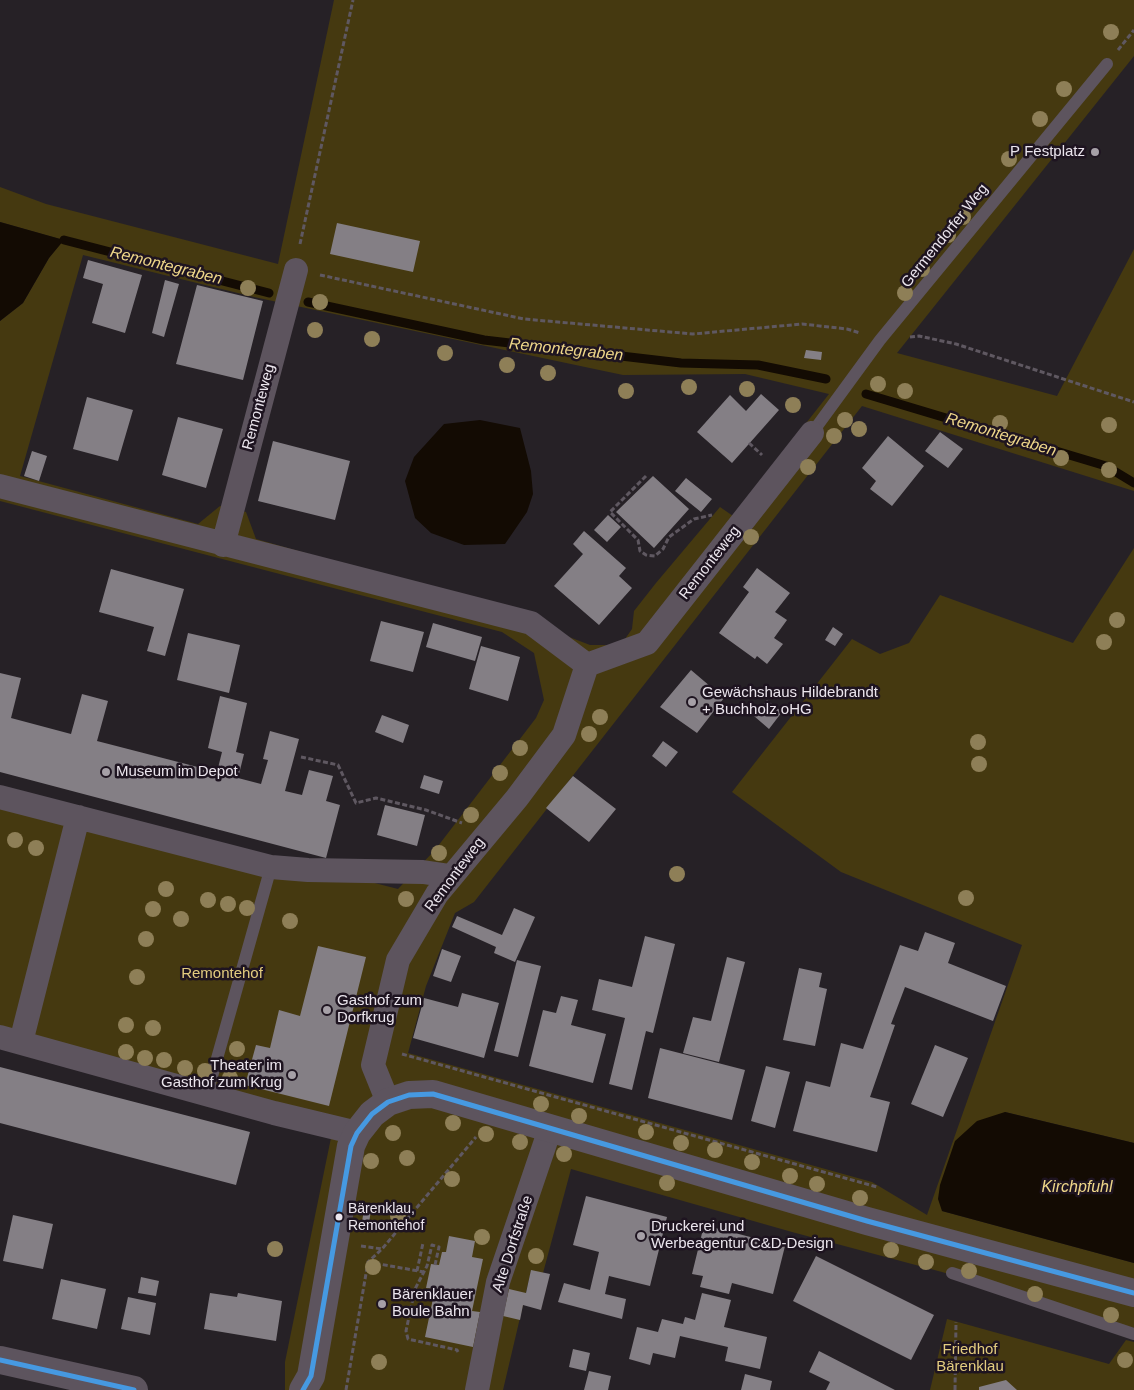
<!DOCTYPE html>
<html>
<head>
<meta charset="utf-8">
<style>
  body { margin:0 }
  canvas { display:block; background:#262126 }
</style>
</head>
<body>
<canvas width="1134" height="1390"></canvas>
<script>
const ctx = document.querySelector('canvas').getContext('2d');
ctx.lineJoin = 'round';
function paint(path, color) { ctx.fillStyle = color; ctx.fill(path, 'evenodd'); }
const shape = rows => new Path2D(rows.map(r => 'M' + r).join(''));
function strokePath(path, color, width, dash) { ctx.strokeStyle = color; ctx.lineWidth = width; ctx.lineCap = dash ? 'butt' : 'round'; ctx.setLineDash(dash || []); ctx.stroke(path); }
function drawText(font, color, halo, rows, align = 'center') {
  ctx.font = font + ' Helvetica,sans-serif'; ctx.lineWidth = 5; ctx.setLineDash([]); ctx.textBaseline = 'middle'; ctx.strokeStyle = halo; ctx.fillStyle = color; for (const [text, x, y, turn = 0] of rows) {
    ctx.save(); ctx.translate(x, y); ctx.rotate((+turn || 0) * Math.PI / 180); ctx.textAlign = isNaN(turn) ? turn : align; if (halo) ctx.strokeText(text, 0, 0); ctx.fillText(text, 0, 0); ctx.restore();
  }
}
const green = shape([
  [334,0,1134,0,1134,56,897,353,1057,396,1134,249,1134,491,862,406,474,902,455,913,426,986,408,1053,872,1182,927,1215,1022,945,841,872,732,792,852,639,880,654,909,643,940,595,1073,643,1134,548,1134,1143,1005,1112,942,1211,1134,1263,1134,1328,942,1272,792,1232,571,1169,543,1273,531,1271,503,1390,285,1390,285,1362,332,1133,0,1047,0,787,398,889,435,850,536,718,544,700,534,653,502,632,0,501,0,321,23,303,49,258,63,240,0,222,0,187,46,204,278,264],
  [83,255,254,297,623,375,745,374,829,394,733,516,720,507,656,583,634,611,632,629,625,639,610,645,590,645,475,601,256,539,246,512,220,506,198,524,20,476],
  [947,1319,1109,1364,1126,1340,1134,1342,1134,1390,930,1390]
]);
const water = shape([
  [0,222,64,240,49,258,23,303,0,321],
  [480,420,520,428,531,471,533,494,527,512,505,544,464,545,431,533,415,518,405,481,414,457,444,424],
  [1005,1112,1134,1143,1134,1263,942,1211,938,1199,940,1185,955,1141,977,1121]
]);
const stream = shape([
  [64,240,269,293],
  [308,302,484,340,681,363,758,365,826,379],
  [866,394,1106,466,1134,483]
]);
const building = shape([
  [337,223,420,241,413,272,330,254],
  [88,260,142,275,125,333,92,323,103,284,83,278],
  [165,280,179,284,164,337,152,333],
  [197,285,263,301,243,380,176,364],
  [806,350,822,352,821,360,804,358],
  [761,394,779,410,732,463,697,432,730,395,746,411],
  [87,397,133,410,118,461,73,449],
  [178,417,223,429,206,488,162,475],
  [940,432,963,449,948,468,925,451],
  [888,436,924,466,892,506,870,489,876,481,862,468],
  [273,441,350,461,335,520,258,501],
  [32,451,47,456,39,481,24,476],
  [653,476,689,509,654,548,616,512],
  [686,478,712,499,701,512,675,491],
  [608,515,621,527,607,542,594,530],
  [584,531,626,568,619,576,632,588,599,625,554,586,583,554,573,544],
  [757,568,790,593,775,612,787,620,774,638,783,644,767,664,757,656,755,659,719,633,749,592,743,587],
  [111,569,184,589,165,656,147,651,154,627,99,612],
  [381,621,424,632,413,672,370,661],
  [433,623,482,637,475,661,426,647],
  [833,627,843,634,835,646,825,640],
  [188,633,240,645,229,693,177,680],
  [481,646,520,657,508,701,469,689],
  [691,670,724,698,697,733,660,707],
  [0,673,21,678,11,718,71,734,82,694,108,701,97,741,217,772,222,752,208,748,220,696,247,703,236,752,244,754,238,778,261,784,268,760,263,759,270,731,299,739,285,791,302,795,309,770,333,776,326,801,340,805,326,858,0,772],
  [767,700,782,712,769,729,754,716],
  [382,715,409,725,403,743,375,732],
  [663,741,678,752,666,767,652,756],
  [424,775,443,781,439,794,420,788],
  [573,776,616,809,589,842,546,808],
  [385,805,425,815,417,846,377,835],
  [514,908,535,917,515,962,494,953,496,947,452,927,457,916,502,935],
  [925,932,955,943,948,963,1006,986,993,1021,905,987,891,1024,895,1025,870,1097,890,1102,877,1152,793,1131,806,1081,830,1087,841,1043,863,1049,900,945,918,951],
  [645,936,675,944,653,1033,646,1031,632,1090,609,1084,625,1018,592,1010,599,979,632,987],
  [318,946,366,957,329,1106,245,1085,256,1045,270,1048,279,1010,300,1016],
  [442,949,461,956,451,982,433,976],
  [727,957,745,962,719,1062,683,1053,693,1017,711,1021],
  [517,960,541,966,518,1057,494,1051],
  [799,968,822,973,819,987,827,989,815,1046,783,1040],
  [462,993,499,1003,484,1058,413,1038,424,998,458,1007],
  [561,996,578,1000,571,1025,606,1034,593,1083,529,1066,543,1010,556,1013],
  [935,1045,968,1058,943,1117,911,1104],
  [660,1048,745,1070,732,1120,648,1098],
  [766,1066,790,1072,775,1128,751,1121],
  [0,1067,250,1132,236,1185,0,1123],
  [586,1196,667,1217,650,1286,609,1276,605,1294,626,1299,622,1319,558,1302,564,1283,590,1290,599,1252,573,1245],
  [364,1209,371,1210,369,1223,362,1222],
  [13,1215,53,1224,43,1269,3,1261],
  [704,1225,785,1246,773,1294,732,1283,729,1294,700,1287,703,1276,692,1274],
  [449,1236,475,1241,472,1257,483,1259,472,1311,480,1312,473,1347,425,1337,435,1289,426,1288,431,1264,439,1265,442,1252,446,1252],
  [816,1256,934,1315,911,1360,793,1301],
  [531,1270,550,1274,541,1310,523,1305,520,1320,503,1316,509,1289,526,1293],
  [141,1277,159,1281,156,1296,138,1293],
  [61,1279,106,1289,97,1329,52,1319],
  [210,1293,237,1297,238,1293,282,1301,276,1341,204,1329],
  [702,1293,731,1300,724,1327,767,1337,760,1369,725,1361,728,1347,680,1336,675,1358,653,1353,650,1365,629,1359,637,1327,658,1332,662,1319,683,1324,685,1317,695,1320],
  [128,1297,156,1303,150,1335,121,1329],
  [573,1349,590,1353,586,1371,569,1367],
  [819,1351,895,1390,826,1390,830,1382,809,1372],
  [589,1371,611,1376,608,1390,584,1390],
  [745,1374,772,1381,770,1390,741,1390],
  [1006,1380,1017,1390,979,1390,979,1387]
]);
const path = shape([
  [1118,50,1134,30],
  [300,244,353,0],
  [320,275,524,319,693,334,802,324,847,329,860,333],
  [910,337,919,336,956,344,1134,402],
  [749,443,762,455],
  [646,476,610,512,638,540,640,551,646,555,655,556,663,549,669,537,694,519,712,515],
  [301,757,338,765,356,803,376,798,426,810,462,823],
  [402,1054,877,1187],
  [361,1246,382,1249],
  [368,1262,424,1272],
  [435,1265,439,1247,432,1245,427,1266,415,1289,406,1331,408,1339,457,1350,458,1352],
  [417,1271,423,1243],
  [346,1390,368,1262,382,1249,476,1137],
  [955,1390,956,1322]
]);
const service = shape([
  [812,433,880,340,1107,64],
  [207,1094,271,867],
  [952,1273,1134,1334]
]);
const minor = shape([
  [0,486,531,623,587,665],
  [223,545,296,270],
  [587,665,647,643,812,433],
  [0,797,271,867,308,870,423,872,450,876],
  [0,1037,274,1113,357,1133],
  [21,1042,78,817],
  [388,1102,373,1065,398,960,437,894,517,798,564,735,587,665],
  [477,1390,498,1282,550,1129]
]);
const tertiary = shape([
  [0,1360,134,1390],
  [303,1390,311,1376,351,1146,357,1133,372,1114,388,1102,409,1095,433,1094,867,1221,1134,1293]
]);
const bus1 = shape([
  [0,1360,134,1390],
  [303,1390,311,1376,351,1146,357,1133,372,1114,388,1102,409,1095,433,1094,867,1221,1134,1293]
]);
const trees = [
  [1111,32],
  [1064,89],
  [1040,119],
  [1009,159],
  [963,217],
  [948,235],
  [922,269],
  [248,288],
  [905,293],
  [320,302],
  [315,330],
  [372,339],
  [445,353],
  [507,365],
  [548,373],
  [878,384],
  [689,387],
  [747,389],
  [626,391],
  [905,391],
  [793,405],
  [845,420],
  [1000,423],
  [1109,425],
  [859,429],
  [834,436],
  [1061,458],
  [808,467],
  [1109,470],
  [751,537],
  [1117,620],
  [1104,642],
  [600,717],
  [589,734],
  [978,742],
  [520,748],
  [979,764],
  [500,773],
  [471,815],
  [15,840],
  [36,848],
  [439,853],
  [677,874],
  [166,889],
  [966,898],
  [406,899],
  [208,900],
  [228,904],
  [247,908],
  [153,909],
  [181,919],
  [290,921],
  [146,939],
  [137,977],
  [126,1025],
  [153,1028],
  [237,1049],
  [126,1052],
  [145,1058],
  [164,1060],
  [185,1068],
  [205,1071],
  [230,1078],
  [541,1104],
  [579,1116],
  [453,1123],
  [646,1132],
  [393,1133],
  [486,1134],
  [520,1142],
  [681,1143],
  [715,1150],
  [564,1154],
  [407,1158],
  [371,1161],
  [752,1162],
  [790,1176],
  [452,1179],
  [667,1183],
  [817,1184],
  [860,1198],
  [398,1216],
  [482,1237],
  [275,1249],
  [891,1250],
  [536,1256],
  [926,1262],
  [373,1267],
  [969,1271],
  [1035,1294],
  [1111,1315],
  [1125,1360],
  [379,1362]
];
const markers = [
  [1095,152,5,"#a6a0a7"],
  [692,702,5,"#a6a0a7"],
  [106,772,5,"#a6a0a7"],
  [327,1010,5,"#a6a0a7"],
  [292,1075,5,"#a6a0a7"],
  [339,1217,4.5,"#ebe5ed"],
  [641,1236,5,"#a6a0a7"],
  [382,1304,5,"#a6a0a7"]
];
const busNames = [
  ["Bärenklau,",348,1209],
  ["Remontehof",348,1226]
];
const poiNames = [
  ["P Festplatz",1085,152,"right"],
  ["Gewächshaus Hildebrandt",702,693],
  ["+ Buchholz oHG",702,710],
  ["Museum im Depot",116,772],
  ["Gasthof zum",337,1001],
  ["Dorfkrug",337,1018],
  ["Theater im",282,1066,"right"],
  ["Gasthof zum Krug",282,1083,"right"],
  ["Druckerei und",651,1227],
  ["Werbeagentur C&D-Design",651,1244],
  ["Bärenklauer",392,1295],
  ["Boule Bahn",392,1312]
];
const streetNames = [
  ["Germendorfer Weg",945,236,-51],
  ["Remonteweg",259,407,-75],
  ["Remonteweg",710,563,-52],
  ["Remonteweg",455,875,-53],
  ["Alte Dorfstraße",513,1244,-72]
];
const parkNames = [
  ["Remontehof",222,974],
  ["Friedhof",970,1350],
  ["Bärenklau",970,1367]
];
const waterNames = [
  ["Remontegraben",166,266,14],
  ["Remontegraben",566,350,6],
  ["Remontegraben",1001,435,17],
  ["Kirchpfuhl",1077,1188]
];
paint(green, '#453910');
paint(water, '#130b03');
strokePath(stream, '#130b03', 9);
paint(building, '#847f85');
strokePath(path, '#5f5861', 3, [5, 2.5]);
strokePath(service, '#5d545e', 12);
strokePath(minor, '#5d545e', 24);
strokePath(tertiary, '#5d545e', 28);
strokePath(bus1, '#4699e1', 5);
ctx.fillStyle = '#8e7f57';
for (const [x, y] of trees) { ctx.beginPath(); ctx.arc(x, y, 8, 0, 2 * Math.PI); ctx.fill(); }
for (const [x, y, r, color] of markers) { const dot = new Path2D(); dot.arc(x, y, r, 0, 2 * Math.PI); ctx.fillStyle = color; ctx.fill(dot); strokePath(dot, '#1e1420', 2); }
drawText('14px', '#ebe5ed', '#1e1420', busNames, 'left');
drawText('15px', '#ebe5ed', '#1e1420', poiNames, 'left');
drawText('15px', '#ebe5ed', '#1e1420', streetNames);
drawText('15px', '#e3cc7f', '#1e1420', parkNames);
drawText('italic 16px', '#eed689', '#1e1420', waterNames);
</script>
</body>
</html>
